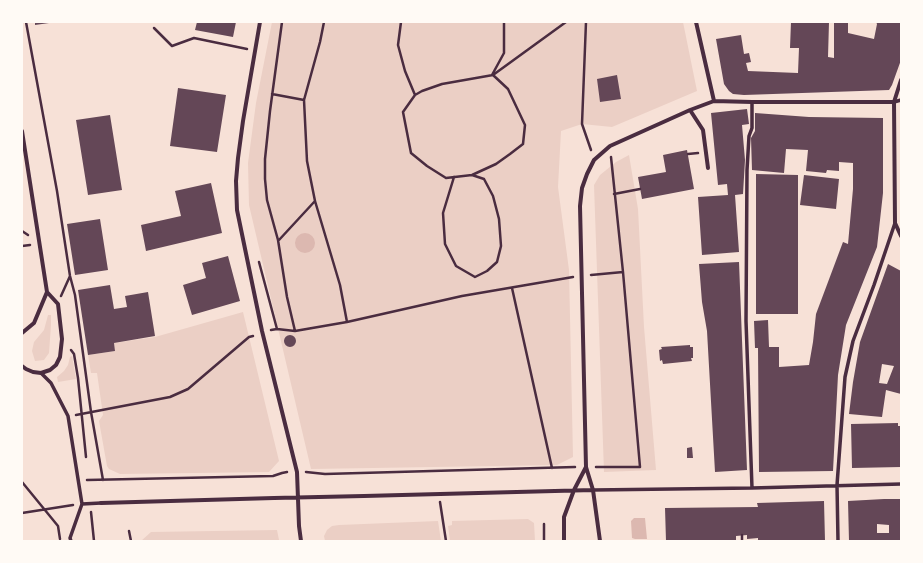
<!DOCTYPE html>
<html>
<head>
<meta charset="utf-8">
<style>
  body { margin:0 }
  #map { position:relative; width:923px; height:563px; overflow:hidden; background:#f7e1d7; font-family:"Open Sans",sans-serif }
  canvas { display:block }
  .frame { position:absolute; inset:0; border:23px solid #fffaf5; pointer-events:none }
</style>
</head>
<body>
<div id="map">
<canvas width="923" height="563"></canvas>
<div class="frame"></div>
</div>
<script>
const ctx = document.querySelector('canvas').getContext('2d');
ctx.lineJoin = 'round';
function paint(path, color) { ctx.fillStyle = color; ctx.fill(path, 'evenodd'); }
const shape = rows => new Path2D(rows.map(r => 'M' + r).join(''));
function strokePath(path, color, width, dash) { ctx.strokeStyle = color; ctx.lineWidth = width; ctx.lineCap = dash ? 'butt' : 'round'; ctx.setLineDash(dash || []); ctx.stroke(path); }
const green = shape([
  [272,22,683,22,697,91,612,127,582,124,561,131,558,187,569,270,573,457,557,465,311,469,249,205,248,163,256,103],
  [629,155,638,209,644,327,656,470,604,472,594,185,600,175,616,162],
  [243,312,279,461,269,472,120,474,109,469,107,466,99,421,103,415,97,373,91,373,88,355,115,351,114,343,155,337],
  [48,315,51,315,51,325,49,353,44,360,35,361,32,351,34,342,44,330],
  [72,356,76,379,58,382,57,377,64,371,68,365,70,357],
  [528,519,534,523,535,541,450,541,448,526,452,525,452,521],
  [438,521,441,541,325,541,324,536,327,530,332,526,339,525],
  [277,530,279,540,277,541,141,541,151,532]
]);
const water = shape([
  '295 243a10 10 0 1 1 20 0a10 10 0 1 1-20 0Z',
  [634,518,645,518,647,539,635,539,632,538,631,521]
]);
const building = shape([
  [35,22,49,22,49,23,35,25],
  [197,22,236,22,233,37,195,30],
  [791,22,829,22,828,57,834,58,834,22,848,22,848,33,874,39,877,24,876,22,901,22,901,60,892,85,889,90,744,95,733,94,729,91,724,84,716,39,741,35,744,54,749,53,751,62,746,63,748,71,798,73,799,48,790,48],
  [617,75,621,99,600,102,597,79],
  [178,88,226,95,217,152,170,146],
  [747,109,749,124,742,125,745,160,743,194,735,195,739,252,702,255,698,197,728,195,727,184,718,185,711,113],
  [755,113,809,117,883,118,883,193,877,247,846,325,838,375,833,471,759,472,758,348,755,348,754,321,768,320,769,347,779,347,779,367,809,365,813,342,816,314,843,242,848,244,853,189,853,163,839,162,839,171,827,170,826,173,806,171,808,150,786,149,784,173,752,170,751,138,755,131],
  [110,115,122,190,88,195,76,120],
  [687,150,694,189,642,199,638,177,666,172,663,155],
  [756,174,798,175,798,314,756,314],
  [804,175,839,179,836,209,800,205],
  [211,183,222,233,146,251,141,225,181,216,175,191],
  [100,219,108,270,75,275,67,224],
  [228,256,240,301,192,315,183,285,206,278,202,263],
  [739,262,747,470,715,472,707,331,702,302,699,264],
  [888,264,901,271,901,394,886,390,882,417,849,414,853,382,860,342],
  [882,364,894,366,887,384,879,383],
  [110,285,114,309,127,307,125,296,148,292,155,336,114,343,115,351,88,355,78,290],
  '284 341a6 6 0 1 1 12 0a6 6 0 1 1-12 0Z',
  [690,345,690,347,693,347,693,358,691,358,692,361,663,364,662,360,660,361,659,350,662,349,661,347],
  [898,423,898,426,901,426,901,467,852,468,851,424],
  [692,447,693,458,687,458,687,448],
  [884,499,901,499,901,541,849,541,848,501],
  [877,524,889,525,889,533,877,533],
  [824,501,825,541,758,541,758,538,747,539,747,535,736,536,736,541,666,541,665,508,758,507,757,503]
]);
const path = shape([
  [26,22,57,191,70,276,75,295,91,412,103,480],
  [282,22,270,111,265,159,265,179,267,200,278,240,287,297,295,331],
  [324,22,320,42,304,100,307,161,315,201,340,285,347,322],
  [401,22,398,45,405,71,415,95],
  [586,22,582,124,591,150],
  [154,28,172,46,194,38,247,49],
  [492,75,504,53,504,22],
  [493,75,508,89,525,125,523,144,510,154,496,164,472,175,446,178,427,166,411,153,403,112,415,95,422,91,442,84,493,75,566,22],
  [272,94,304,100],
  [688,154,698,153],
  [454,177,443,213,445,244,456,266,475,277,487,271,497,262,501,246,499,219,493,196,484,179,472,175],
  [614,194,640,189],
  [22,231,28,235],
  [279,240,315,201],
  [22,246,30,245],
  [259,262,277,329],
  [591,275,623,272],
  [512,288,552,468],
  [61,296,70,276],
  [271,330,277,329,295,331,347,322,462,296,573,277],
  [71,350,74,354,78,378,86,457],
  [76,415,170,397,188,389,249,337,253,336],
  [596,467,640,467,623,272,611,157],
  [306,472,325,474,575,467],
  [87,480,273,476,282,473,287,472],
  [22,482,58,526,60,539],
  [440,502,446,541],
  [91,512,94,541],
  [22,513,73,505],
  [544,524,544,541],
  [129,531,131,541],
  [742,535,742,541]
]);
const pedestrian = shape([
  [752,102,752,128,749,136,747,170,746,321,752,488],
  [894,102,901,100],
  [41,373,51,383,68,416,82,504,70,538,71,541],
  [593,490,752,488,901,484],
  [82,504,101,503],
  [838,541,837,485,845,377,853,341,874,285,895,223]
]);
const minor = shape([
  [260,22,243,121,238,158,236,181,237,210,262,331,297,472,299,526,301,541],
  [901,80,894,102,895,223,901,236],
  [714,101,752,102,894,102],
  [690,110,703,130,708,168],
  [22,131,47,292,34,323,22,333],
  [22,366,26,369,33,372,41,373,50,370,56,365,60,357,62,339,58,304,47,292],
  [101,503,274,498,364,496,593,490],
  [564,541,564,517,574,490,586,467],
  [600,541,593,490,586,467,580,206,582,188,587,174,594,160,610,146,690,110,714,101,696,22]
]);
paint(green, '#ebcfc5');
paint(water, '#dcb8b0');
paint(building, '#644757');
strokePath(path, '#4a2c40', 2.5);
strokePath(pedestrian, '#4a2c40', 3.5);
strokePath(minor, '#4a2c40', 4);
</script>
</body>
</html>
